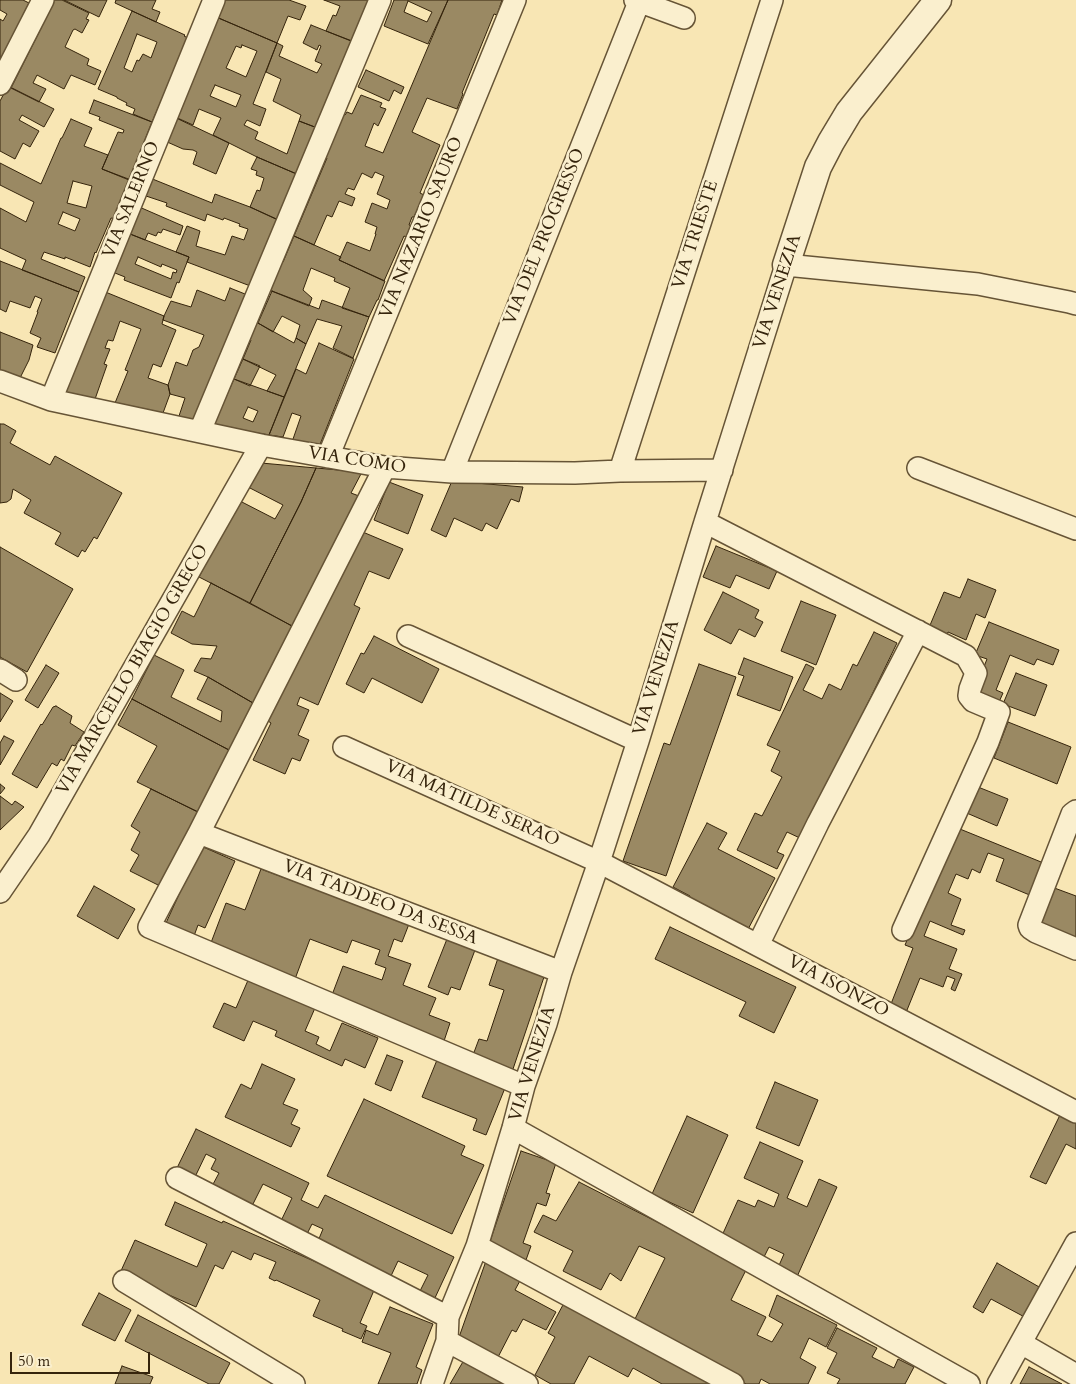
<!DOCTYPE html>
<html>
<head>
<meta charset="utf-8">
<style>
  body { margin:0 }
  #map { position:relative; width:1076px; height:1384px; overflow:hidden; background:#f8e6b4; font-family:Cardo,serif }
  canvas { display:block }
  .scale { position:absolute; left:10px; top:1352px; width:140px; height:22px; box-sizing:border-box; border:2px solid #35240c; border-top:0; padding-left:6px; font-size:15px; line-height:18px; white-space:nowrap; color:#35240c; -webkit-text-stroke:4px #faefce; paint-order:stroke }
</style>
</head>
<body>
<div id="map">
<canvas width="1076" height="1384"></canvas>
<div class="scale">50 m</div>
</div>
<script>
const ctx = document.querySelector('canvas').getContext('2d');
ctx.lineJoin = 'round';
function paint(path, color) { ctx.fillStyle = color; ctx.fill(path, 'evenodd'); }
const shape = rows => new Path2D(rows.map(r => 'M' + r).join(''));
function strokePath(path, color, width, dash) { ctx.strokeStyle = color; ctx.lineWidth = width; ctx.lineCap = dash ? 'butt' : 'round'; ctx.setLineDash(dash || []); ctx.stroke(path); }
function drawText(font, color, halo, rows, align = 'center') {
  ctx.font = font + ' Cardo,serif'; ctx.lineWidth = 5; ctx.setLineDash([]); ctx.textBaseline = 'middle'; ctx.strokeStyle = halo; ctx.fillStyle = color; for (const [text, x, y, turn = 0] of rows) {
    ctx.save(); ctx.translate(x, y); ctx.rotate((+turn || 0) * Math.PI / 180); ctx.textAlign = isNaN(turn) ? turn : align; if (halo) ctx.strokeText(text, 0, 0); ctx.fillText(text, 0, 0); ctx.restore();
  }
}
const building = shape([
  [0,0,23,0,29,3,2,58,0,57,0,19,3,21,7,14,0,10,0,0],
  [51,0,62,0,89,13,86,19,89,20,82,33,75,29,73,30,65,47,89,59,87,65,101,71,95,85,71,75,64,89,37,75,33,83,46,89,39,102,11,88,41,28,39,23,51,0],
  [64,0,107,0,99,17,64,0],
  [116,0,156,0,152,9,160,12,156,22,115,3,116,0],
  [221,0,289,0,306,6,300,20,288,16,277,43,214,16,221,0],
  [324,0,370,0,352,41,326,31,333,15,336,16,340,6,324,0],
  [394,0,448,0,428,44,384,26,394,0],
  [408,1,432,12,427,22,404,12,408,1],
  [448,0,502,0,497,15,494,14,462,93,463,94,457,109,427,98,412,132,440,145,420,193,424,195,414,217,412,217,409,225,411,226,406,237,404,236,384,281,339,260,347,242,370,251,376,234,375,234,377,227,365,222,372,203,387,209,390,200,377,194,384,176,375,172,372,178,362,173,354,190,348,188,345,194,355,198,352,206,339,201,332,217,327,215,314,245,294,236,327,158,325,158,342,114,345,115,347,112,352,114,361,95,382,103,380,107,386,109,378,126,374,123,365,146,383,153,448,0],
  [132,11,185,35,184,36,188,38,152,122,133,114,135,109,126,105,127,103,117,98,117,97,98,89,132,11],
  [137,34,157,42,151,58,143,54,139,61,137,60,132,72,124,68,137,34],
  [216,17,277,43,253,104,266,109,260,126,247,120,244,125,258,132,255,139,287,154,299,121,320,129,299,175,257,157,213,135,221,118,199,109,193,125,173,116,216,17],
  [242,45,257,51,246,77,226,68,236,46,241,48,242,45],
  [215,85,241,95,236,107,210,96,215,85],
  [311,25,356,43,320,129,299,121,301,115,273,101,281,79,266,72,277,43,283,46,279,56,317,73,322,64,315,61,321,46,319,45,317,50,303,43,311,25],
  [366,70,404,87,401,94,394,90,389,101,358,87,366,70],
  [8,86,54,109,44,127,22,115,19,120,39,131,30,147,23,143,15,159,0,151,0,101,8,86],
  [94,100,152,122,129,180,102,169,118,132,123,133,124,130,99,120,100,117,89,113,94,100],
  [174,117,229,143,216,174,193,164,197,152,193,150,183,149,165,141,174,117],
  [71,119,92,128,84,146,108,155,102,169,131,180,115,219,111,218,96,253,95,252,90,267,65,257,65,259,44,252,41,259,85,277,79,292,22,270,26,260,0,248,0,208,26,222,34,202,0,185,0,163,41,184,61,138,62,138,71,119],
  [73,181,92,186,86,208,67,203,73,181],
  [63,212,80,219,75,231,58,224,63,212],
  [257,157,299,175,280,221,250,207,257,190,260,191,264,178,256,175,257,171,251,169,257,157],
  [150,178,212,203,215,194,250,207,281,221,253,287,187,262,189,257,176,252,187,226,200,231,196,246,225,255,232,236,244,240,248,229,239,226,240,224,224,218,223,220,207,214,205,221,166,206,167,203,143,195,150,178],
  [137,206,183,226,180,235,163,229,161,233,158,232,156,236,148,233,145,240,125,232,137,206],
  [125,232,189,257,179,283,177,282,171,298,124,280,125,277,110,271,125,232],
  [138,257,161,267,162,264,177,270,176,273,173,272,171,279,135,264,138,257],
  [294,236,341,257,339,260,385,281,378,300,377,300,369,317,342,308,350,288,334,281,335,278,311,268,303,290,312,298,309,306,269,290,280,261,283,262,294,236],
  [0,261,79,292,55,353,37,347,41,338,30,333,38,312,37,312,42,299,35,296,30,308,10,301,6,312,0,309,0,261],
  [230,288,250,296,197,423,180,419,181,417,179,416,185,398,170,394,168,385,176,362,187,366,193,350,199,347,204,335,163,320,164,316,171,301,191,307,197,290,225,301,230,288],
  [103,291,164,316,162,324,176,330,161,367,153,364,148,378,168,385,170,394,163,413,115,403,128,371,125,370,141,329,120,321,113,341,108,340,105,348,110,349,104,364,107,365,94,402,60,391,103,291],
  [272,291,319,309,322,300,369,317,353,358,333,348,342,326,317,319,306,344,296,338,300,325,282,316,273,332,258,323,272,291],
  [256,322,294,343,296,338,306,344,284,397,267,391,276,375,243,359,251,340,249,339,256,322],
  [0,332,33,345,29,360,20,378,0,370,0,332],
  [319,343,354,359,319,447,292,442,301,416,292,413,283,437,269,435,296,369,306,374,319,343],
  [243,359,260,366,250,386,234,379,243,359],
  [234,379,284,397,269,435,229,428,213,426,234,379],
  [248,407,258,411,253,422,243,418,248,407],
  [0,424,4,424,16,431,10,443,50,465,55,456,122,493,97,539,94,537,85,552,82,550,78,557,55,544,61,533,24,513,31,500,13,489,11,499,7,502,0,503,0,424],
  [261,463,316,468,301,502,250,603,199,577,238,500,275,519,283,505,248,487,261,463],
  [316,468,362,472,351,493,359,496,292,626,250,603,301,502,316,468],
  [452,481,523,487,519,502,511,499,497,529,486,523,482,531,454,518,446,537,431,530,452,481],
  [389,482,423,495,408,534,374,520,389,482],
  [358,530,403,549,389,579,369,571,354,605,360,608,318,705,300,697,297,705,309,710,298,735,309,740,300,761,292,758,285,774,253,760,271,723,265,719,358,530],
  [716,546,777,571,769,589,736,575,730,588,703,577,716,546],
  [0,547,73,589,27,672,0,657,0,547],
  [968,579,996,590,985,618,976,614,966,640,948,632,946,637,928,630,944,592,960,598,968,579],
  [211,583,292,626,253,703,208,677,194,671,201,658,211,659,217,646,192,644,171,633,182,611,194,617,211,583],
  [723,592,759,610,755,618,763,622,755,637,739,629,731,644,704,630,723,592],
  [801,601,836,615,816,665,781,651,801,601],
  [989,622,1059,650,1053,665,1037,659,1034,665,1010,655,996,690,1003,693,999,702,974,692,987,659,975,655,989,622],
  [874,632,897,643,802,839,787,832,777,852,784,855,777,869,737,850,755,813,762,816,782,777,771,771,780,751,767,745,806,664,814,668,803,690,822,699,829,684,841,690,853,664,857,666,874,632],
  [374,636,439,669,422,703,372,678,364,693,346,684,361,653,364,654,374,636],
  [154,655,184,670,171,697,221,722,222,711,197,699,208,677,253,703,229,750,132,699,154,655],
  [744,658,793,677,780,711,737,695,744,676,738,674,744,658],
  [699,664,736,677,666,876,623,861,664,743,670,745,699,664],
  [46,665,59,673,38,708,25,700,46,665],
  [1016,673,1047,685,1035,716,1003,704,1016,673],
  [0,693,13,701,0,722,0,693],
  [132,699,229,750,198,812,137,782,157,746,118,725,132,699],
  [56,706,72,716,70,723,84,732,75,746,72,745,64,761,61,759,57,766,52,763,37,788,12,774,41,724,42,725,53,707,56,706],
  [1008,722,1071,747,1057,784,994,758,1008,722],
  [4,736,14,741,0,765,0,743,4,736],
  [0,784,5,788,0,794,0,784],
  [973,785,1008,799,997,826,962,811,973,785],
  [151,789,198,812,160,886,130,871,139,855,131,850,140,832,131,826,151,789],
  [0,796,12,805,15,801,24,807,0,830,0,796],
  [707,823,727,833,718,849,775,878,745,935,686,904,690,896,673,887,707,823],
  [955,827,1046,864,1032,896,996,881,1004,859,988,853,980,873,972,869,968,879,956,874,948,893,961,899,951,925,965,930,963,935,930,921,924,936,957,949,949,969,962,974,955,991,951,989,955,979,947,976,943,987,920,978,905,1015,889,1009,913,948,905,945,955,827],
  [201,846,235,861,205,928,198,925,194,936,166,923,201,846],
  [261,869,409,924,402,942,394,939,388,956,411,964,403,985,436,998,429,1015,450,1023,444,1041,372,1014,373,1010,332,995,343,966,382,980,386,968,375,964,380,950,352,940,347,953,310,939,295,979,209,948,226,903,245,910,261,869],
  [94,886,135,909,118,939,77,916,94,886],
  [1049,886,1076,896,1076,943,1033,927,1049,886],
  [670,927,796,987,774,1033,739,1016,746,1002,655,959,670,927],
  [447,939,475,950,460,990,451,987,448,995,428,987,447,939],
  [498,958,545,974,512,1072,473,1055,479,1039,487,1041,504,990,489,985,498,958],
  [249,978,315,1008,305,1031,319,1037,316,1044,330,1051,342,1023,378,1038,365,1068,345,1059,342,1066,275,1036,277,1031,253,1021,244,1041,213,1027,224,1003,236,1008,249,978],
  [387,1055,403,1061,391,1091,375,1084,387,1055],
  [437,1060,505,1088,486,1135,473,1130,477,1119,422,1097,437,1060],
  [262,1064,295,1079,283,1104,298,1110,291,1124,300,1128,291,1147,225,1117,241,1084,251,1089,262,1064],
  [775,1082,818,1100,799,1146,756,1128,775,1082],
  [364,1099,465,1146,461,1155,484,1165,452,1234,327,1176,364,1099],
  [1060,1115,1076,1123,1076,1149,1066,1144,1046,1184,1030,1177,1060,1115],
  [687,1116,728,1135,693,1213,652,1194,687,1116],
  [196,1129,309,1183,301,1200,318,1208,325,1195,454,1257,434,1300,419,1293,428,1275,398,1261,391,1276,318,1241,323,1229,312,1224,306,1236,280,1223,292,1198,263,1184,251,1208,211,1188,219,1173,211,1169,216,1159,206,1154,195,1177,177,1168,196,1129],
  [760,1142,803,1161,787,1198,807,1207,819,1179,837,1187,796,1279,777,1270,784,1254,769,1247,763,1259,720,1240,738,1200,755,1207,758,1200,774,1207,779,1194,744,1178,760,1142],
  [521,1151,556,1163,546,1193,550,1194,546,1206,537,1203,523,1243,531,1246,526,1260,488,1247,521,1151],
  [579,1182,747,1268,731,1300,766,1317,757,1335,772,1342,783,1324,769,1316,777,1295,837,1325,826,1347,809,1338,800,1358,816,1367,808,1384,770,1384,761,1379,759,1384,746,1384,633,1323,665,1258,639,1246,621,1281,610,1273,601,1290,563,1271,573,1251,534,1232,543,1215,556,1221,579,1182],
  [175,1202,222,1223,223,1221,375,1288,360,1323,367,1326,361,1339,342,1331,343,1329,313,1316,320,1300,276,1280,275,1281,269,1278,276,1262,254,1253,251,1260,232,1251,223,1269,215,1265,196,1307,120,1273,135,1240,197,1267,207,1244,165,1225,175,1202],
  [486,1261,522,1277,515,1290,556,1312,546,1330,523,1319,516,1332,512,1330,496,1361,458,1340,486,1261],
  [997,1263,1048,1292,1032,1321,991,1299,983,1313,973,1307,997,1263],
  [99,1293,131,1310,115,1341,82,1325,99,1293],
  [564,1303,716,1384,662,1384,633,1368,628,1377,589,1356,574,1384,551,1384,535,1375,555,1337,548,1333,564,1303],
  [390,1307,433,1324,416,1367,422,1370,417,1384,378,1384,391,1353,362,1342,366,1330,378,1335,390,1307],
  [138,1315,230,1363,219,1384,209,1384,125,1341,138,1315],
  [837,1328,877,1348,872,1357,894,1368,898,1359,914,1367,905,1384,837,1384,840,1379,827,1373,837,1353,827,1348,837,1328],
  [464,1360,516,1384,450,1384,464,1360],
  [122,1366,153,1377,150,1384,115,1384,122,1366],
  [1029,1367,1062,1384,1020,1384,1029,1367]
]);
const minor = shape([
  [635,0,684,18],
  [0,84,43,0],
  [0,381,51,400,261,445,385,467,452,472,575,473,620,471,722,470],
  [51,400,214,0],
  [200,431,380,0],
  [328,457,515,0],
  [385,467,199,833,149,927,524,1086],
  [918,468,1076,529],
  [620,471,772,0],
  [452,472,639,2],
  [705,522,966,656,976,673,970,689,969,696,973,701,999,712,988,742,903,930],
  [408,636,638,741],
  [0,670,16,680],
  [344,747,599,862,1076,1112],
  [1076,811,1072,814,1029,925,1030,928,1036,932,1076,949],
  [199,833,561,972],
  [0,892,39,835,261,445],
  [758,945,818,823,918,631],
  [513,1128,969,1384],
  [177,1178,448,1317],
  [477,1246,733,1384],
  [124,1281,294,1384],
  [447,1341,527,1384],
  [1021,1343,1076,1375],
  [432,1384,447,1341,448,1317,477,1246,513,1128,524,1086,546,1024,561,972,599,862,638,741,705,522,786,265,978,284,1069,302,1076,304],
  [998,1384,1076,1243]
]);
const tertiary = shape([
  [786,265,818,167,831,142,849,112,938,0]
]);
const streetNames = [
  ["VIA SALERNO",132,200,-68],
  ["VIA NAZARIO SAURO",422,228,-68],
  ["VIA TRIESTE",696,235,-72],
  ["VIA DEL PROGRESSO",545,237,-68],
  ["VIA VENEZIA",778,292,-72],
  ["VIA COMO",357,461,9],
  ["VIA MARCELLO BIAGIO GRECO",133,670,-60],
  ["VIA VENEZIA",657,678,-73],
  ["VIA MATILDE SERAO",472,804,24],
  ["VIA TADDEO DA SESSA",380,903,21],
  ["VIA ISONZO",838,987,28],
  ["VIA VENEZIA",533,1064,-73]
];
paint(building, '#9a8963');
strokePath(building, '#35240c', 1);
strokePath(minor, '#665436', 24);
strokePath(tertiary, '#665436', 29);
strokePath(minor, '#faefce', 21);
strokePath(tertiary, '#faefce', 26);
drawText('18px', '#35240c', '#faefce', streetNames);
</script>
</body>
</html>
